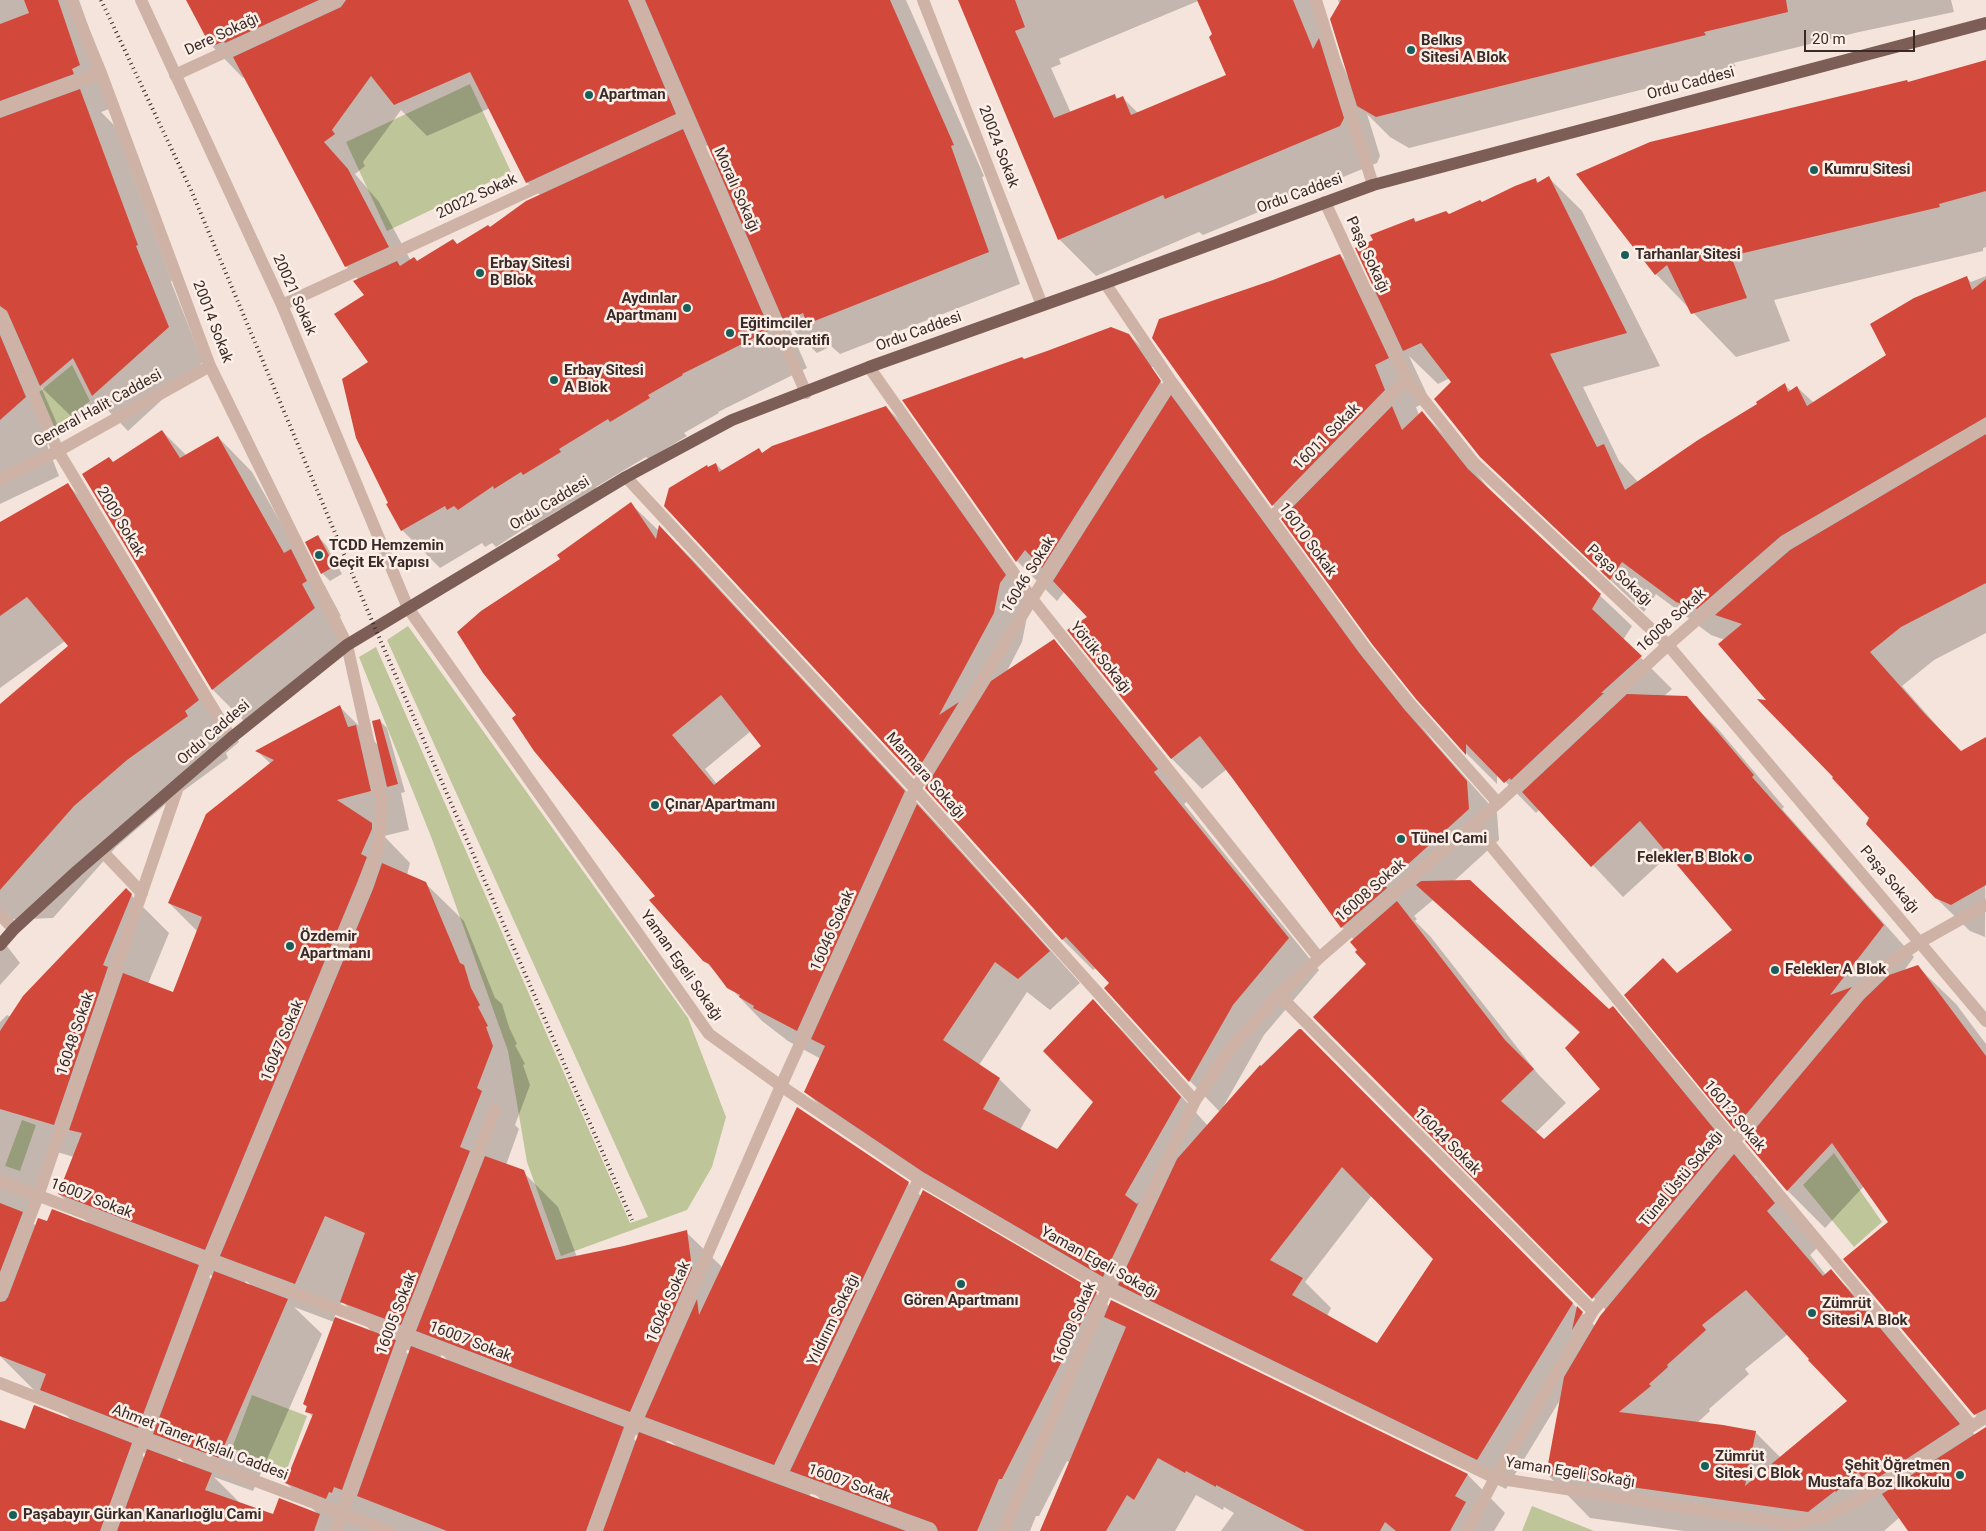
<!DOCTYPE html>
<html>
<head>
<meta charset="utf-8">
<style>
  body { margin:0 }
  #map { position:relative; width:1986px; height:1531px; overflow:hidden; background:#f4e4db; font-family:Roboto,sans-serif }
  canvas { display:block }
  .scale { position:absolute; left:1804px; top:30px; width:111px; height:22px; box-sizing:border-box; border:2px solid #392a27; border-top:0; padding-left:6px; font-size:15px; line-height:18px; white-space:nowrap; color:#392a27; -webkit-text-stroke:4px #fbefe8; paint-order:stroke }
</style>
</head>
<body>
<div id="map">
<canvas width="1986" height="1531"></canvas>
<div class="scale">20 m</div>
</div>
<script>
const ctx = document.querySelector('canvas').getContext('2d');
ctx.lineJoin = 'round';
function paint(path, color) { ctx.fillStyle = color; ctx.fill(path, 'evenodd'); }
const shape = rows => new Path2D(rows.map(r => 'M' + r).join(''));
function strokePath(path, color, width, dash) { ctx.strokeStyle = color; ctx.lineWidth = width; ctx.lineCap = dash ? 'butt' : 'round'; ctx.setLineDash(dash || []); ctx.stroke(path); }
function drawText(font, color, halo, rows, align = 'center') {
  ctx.font = font + ' Roboto,sans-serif'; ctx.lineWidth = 5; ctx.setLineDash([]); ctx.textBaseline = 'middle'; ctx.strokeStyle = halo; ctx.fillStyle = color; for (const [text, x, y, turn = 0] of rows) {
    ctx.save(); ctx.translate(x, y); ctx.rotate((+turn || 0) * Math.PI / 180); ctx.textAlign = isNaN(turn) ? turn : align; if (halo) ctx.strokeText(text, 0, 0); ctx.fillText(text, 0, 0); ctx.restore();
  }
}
const green = shape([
  [470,84,511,172,387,231,346,142],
  [72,365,90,401,54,428,38,393],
  [408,626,688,1018,726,1117,712,1167,687,1210,561,1256,527,1162,508,1051,432,839,359,657,376,647,630,1223,648,1217,387,640],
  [22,1120,36,1125,20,1171,5,1166],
  [1834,1153,1882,1222,1854,1247,1803,1185],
  [252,1395,307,1416,287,1469,232,1448],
  [1532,1506,1594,1531,1522,1531]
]);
const shadow = shape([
  [0,0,79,0,115,101,109,109,101,112,115,126,172,280,171,282,203,362,128,431,99,401,76,421,41,387,61,433,47,445,59,476,0,504],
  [187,0,906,0,984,176,982,177,1020,284,840,354,831,346,817,353,788,325,807,368,718,412,719,413,684,433,687,436,649,459,646,457,596,487,598,490,562,511,560,509,533,526,531,524,496,547,492,543,485,547,482,543,440,568,402,530,390,503,369,362,366,296,359,280,346,266,245,77,243,78,212,46],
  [490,108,527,182,541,196,490,229,458,245,417,262,411,261,379,202,355,174,365,166,363,162,401,110,427,136],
  [709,145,718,165,701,148],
  [959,0,1314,0,1348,77,1349,76,1351,40,1338,0,1951,0,1954,12,1859,32,1733,63,1736,66,1409,148,1390,137,1367,114,1380,156,1377,163,1203,235,1199,232,1096,276,1059,239],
  [1198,1,1214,34,1228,76,1138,113,1123,98,1119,100,1115,95,1071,113,1051,68,1061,64,1059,59],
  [1986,61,1986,247,1983,248,1983,251,1774,300,1790,341,1736,357,1656,274,1578,175],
  [1549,178,1582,211,1660,366,1583,387,1619,461,1638,482,1759,405,1785,385,1791,391,1797,387,1814,403,1887,356,1967,278,1971,282,1986,276,1986,633,1934,660,1902,686,1961,753,1986,738,1985,937,1970,931,1936,898,1870,818,1768,701,1725,640,1711,635,1656,594,1644,612,1481,457,1453,383,1450,378,1438,384,1409,356,1430,401,1416,407,1419,415,1422,412,1453,444,1493,494,1632,626,1623,640,1672,689,1663,697,1686,698,1718,729,1784,807,1782,809,1914,957,1903,972,1918,967,1956,1004,1986,1044,1986,1426,1975,1414,1890,1223,1864,1186,1825,1228,1787,1190,1626,995,1677,975,1734,930,1670,854,1623,897,1540,809,1536,813,1497,773,1497,784,1467,754,1417,698,1285,517,1273,505,1229,298,1340,255,1377,293,1414,220,1417,222,1449,215,1482,203,1535,180,1539,183],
  [1129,335,1170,376,1390,686,1434,742,1497,813,1499,840,1453,882,1609,1011,1613,1008,1645,1041,1756,1175,1755,1176,1778,1199,1818,1247,1810,1255,1826,1275,1831,1271,1874,1314,1975,1435,1986,1428,1986,1531,1909,1531,1900,1517,1884,1531,1684,1531,1590,1518,1547,1474,1560,1400,1506,1489,1149,1314,837,1123,806,1092,821,1059,788,1041,762,1021,704,960,657,896,518,715,562,559,631,504,659,531,660,527,693,560,938,825,1080,983,1050,1010,1027,992,979,1065,999,1079,1031,1110,1020,1130,1057,1151,1095,1102,1093,1001,1124,1032,1208,1126,1220,1112,1190,1081,1106,988,1110,983,1096,968,1093,970,1063,940,915,775,708,468,716,464,723,471,886,407,914,435,1033,604,1028,612,1022,642,1006,673,1054,641,1084,672,1188,801,1184,804,1319,970,1264,1035,1223,1107,1301,1030,1595,1326,1606,1310,1315,1017,1368,964,1359,951,1354,940,1342,927,1234,778,1227,769,1202,789,1171,758,1089,617,1065,591,1057,601,1017,561,1024,360],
  [1150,367,1153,367,1166,386,1164,387],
  [751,731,763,746,717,784,705,769],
  [1433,900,1580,1033,1602,1089,1544,1141,1535,1133,1566,1103,1538,1074,1430,936,1415,921,1417,919,1414,916],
  [1372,1195,1435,1258,1377,1344,1327,1316,1331,1308,1305,1282],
  [1788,1334,1849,1401,1781,1458,1755,1432,1697,1423,1710,1411,1709,1409,1749,1374,1745,1369],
  [162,431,187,456,218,437,252,472,305,566,325,586,341,616,335,619,349,643,247,724,212,689,114,463],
  [68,485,109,526,239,742,226,753,228,758,168,802,116,847,53,918,0,920,0,706,70,646,65,641,0,688,0,524],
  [318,537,326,545,342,574,330,581,322,573],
  [340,707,379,746,379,720,387,728,405,792,401,793,409,830,384,836,410,863,407,875,425,883,464,921,495,998,502,1004,509,1027,517,1044,515,1045,525,1064,523,1065,530,1085,515,1125,519,1129,506,1165,523,1172,558,1207,577,1257,686,1232,721,1266,722,1270,908,1183,921,1196,1096,1293,1110,1307,1112,1302,1468,1475,1505,1513,1494,1531,1221,1531,1234,1513,1224,1507,1223,1510,1196,1495,1175,1531,1040,1531,1069,1462,1067,1461,1039,1516,1036,1516,1030,1531,0,1531,0,1421,26,1431,73,1422,49,1397,36,1392,0,1356,0,1022,7,1015,11,1017,126,890,169,933,148,984,174,994,198,932,169,903,271,764,257,751],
  [57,1152,74,1157,59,1194,91,1226,48,1223,36,1226,28,1218],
  [205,1273,213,1276,212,1280],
  [246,1281,253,1287,245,1284],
  [342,1301,373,1333,334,1318],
  [294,1307,334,1322,304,1404,308,1408,307,1411,313,1417,286,1483,318,1514,273,1516,241,1504,214,1477,253,1491,322,1334],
  [401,1347,410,1351,409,1355],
  [442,1354,449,1362,440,1358],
  [626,1431,639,1436,637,1442],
  [668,1438,678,1448,665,1444],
  [137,1450,147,1454,145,1458],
  [179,1457,186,1465,177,1461],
  [812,1491,822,1501,809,1497],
  [0,937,20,963,0,985]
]);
const building = shape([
  [24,0,58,0,80,65,72,69,74,74,0,101,0,24,29,13],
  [186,0,319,0,225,43,224,41,211,47],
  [346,0,628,0,676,114,526,183,470,72,394,105,371,76,332,130,335,134,324,142,348,169,389,247,345,267,233,57,341,7],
  [645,0,890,0,954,145,951,146,989,252,807,324,803,313,784,322],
  [958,0,1015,0,1025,27,1015,31,1054,118,1115,94,1116,99,1123,96,1131,115,1226,75,1209,37,1212,34,1197,0,1293,0,1313,49,1319,38,1344,118,1340,126,1165,199,1163,195,1058,240],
  [1341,0,1786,0,1788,12,1704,32,1706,35,1376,117,1357,106,1330,19],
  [1986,60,1986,191,1939,204,1940,207,1731,256,1747,298,1691,314,1667,265,1655,275,1576,174,1650,142,1907,80,1908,82],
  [80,89,138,245,136,246,169,327,92,396,73,358,40,386,7,311,0,306,0,118],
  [683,129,770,330,682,374,683,375,648,395,650,398,610,422,608,419,559,449,561,452,523,475,521,472,494,489,493,486,458,510,454,506,447,510,445,506,401,531,386,504,388,503,356,438,342,379,368,362,334,314,364,295,353,281,397,261,400,266,414,257,417,261,453,239,457,244,488,225,490,227,526,201],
  [1549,176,1627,333,1550,354,1597,447,1604,444,1625,490,1698,440,1757,404,1756,402,1785,383,1788,392,1797,386,1807,406,1886,355,1870,324,1914,298,1967,276,1972,290,1986,279,1986,417,1781,536,1697,609,1676,602,1622,562,1610,580,1480,457,1434,399,1451,382,1421,343,1403,351,1355,248,1373,240,1370,235,1414,218,1415,222,1446,211,1449,214,1480,200,1482,202,1515,186,1536,178,1537,183],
  [1340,254,1389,358,1375,365,1385,390,1272,506,1152,338,1159,319,1273,280],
  [1111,327,1129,334,1161,381,1042,568,1025,550,1016,562,902,400,1022,357,1024,359,1047,351],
  [0,335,26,397,0,420],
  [1171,395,1360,654,1404,709,1467,781,1469,809,1385,885,1387,888,1341,928,1233,779,1200,736,1171,759,1067,630,1087,617,1053,581],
  [886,406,1006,575,1000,583,994,613,939,715,959,702,914,776,664,506,669,488,707,465,708,467,716,463,719,472,759,448,762,453,772,446],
  [1392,406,1402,430,1422,411,1468,469,1601,594,1592,609,1642,656,1601,693,1604,693,1511,780,1510,778,1504,783,1466,744,1466,755,1416,699,1372,644,1281,519],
  [162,430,180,458,218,436,284,553,291,549,307,581,302,584,315,608,212,690,82,474,109,457,113,462],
  [1986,434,1986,583,1901,627,1870,652,1925,714,1961,751,1986,737,1986,885,1951,905,1935,898,1866,824,1869,818,1832,778,1833,777,1757,699,1766,700,1718,644,1742,624,1715,615,1790,550],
  [68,483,199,700,185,711,188,716,127,760,74,806,0,890,0,704,68,646,27,597,0,616,0,522],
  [631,502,656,539,659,525,905,791,797,1031,753,1008,754,1006,739,997,740,995,727,988,709,964,703,961,649,900,655,896,534,751,512,718,516,715,483,673,457,632,481,611,560,559,557,555],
  [721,695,761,746,714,785,672,735],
  [318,535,335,566,321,574,305,542],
  [1054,639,1158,769,1154,772,1289,938,1233,1005,1189,1082,1104,988,1109,983,1066,937,1062,940,925,788,991,681],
  [1627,694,1687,696,1754,775,1752,777,1884,925,1830,995,1852,987,1734,1129,1624,995,1663,958,1677,973,1732,930,1640,821,1591,867,1522,792],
  [340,705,348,727,356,725,371,791,337,800,372,823,372,829,361,854,367,857,357,883,205,1250,58,1194,82,1133,69,1130,123,973,173,992,202,917,168,903,206,814,274,760,255,751],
  [380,719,398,784,387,787,372,721],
  [917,804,1050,951,1018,979,995,962,943,1040,1000,1078,983,1109,1057,1149,1093,1102,1043,1051,1093,999,1181,1097,1125,1195,1137,1204,1139,1202,1103,1277,923,1172,804,1092,825,1046,811,1039],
  [382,863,426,882,460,963,464,965,471,988,480,1005,478,1007,488,1026,486,1027,493,1046,477,1088,482,1091,460,1147,470,1151,401,1325,340,1302,365,1233,325,1216,295,1284,220,1256,373,889],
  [1470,880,1609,1009,1613,1006,1724,1141,1592,1299,1313,1017,1366,964,1355,952,1357,950,1350,942,1397,901,1505,1040,1534,1069,1501,1101,1544,1139,1600,1089,1565,1048,1580,1032,1416,885,1421,881],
  [126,888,132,894,103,965,108,967,54,1125,0,1109,0,1031,23,996],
  [1918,965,1986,1056,1986,1409,1974,1415,1843,1259,1888,1222,1832,1143,1787,1191,1745,1141,1864,999,1889,975],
  [1299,1029,1301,1029,1573,1303,1477,1460,1118,1285,1177,1159,1260,1065,1261,1066],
  [1342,1167,1433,1259,1377,1343,1292,1295,1303,1278,1270,1260],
  [797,1107,909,1182,774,1465,645,1417,697,1299,699,1315],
  [1734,1154,1775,1203,1767,1211,1823,1276,1831,1269,1960,1424,1873,1481,1867,1473,1862,1477,1858,1472,1836,1492,1835,1491,1808,1512,1546,1475,1564,1377,1600,1316],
  [1746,1290,1809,1359,1808,1360,1847,1401,1745,1486,1756,1431,1723,1425,1619,1412,1651,1386,1649,1384,1668,1367,1667,1365,1706,1330,1702,1325],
  [485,1156,524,1170,556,1260,624,1246,687,1230,692,1268,630,1412,416,1331],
  [923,1190,1097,1292,1002,1479,999,1479,977,1531,938,1531,936,1526,933,1523,790,1471],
  [0,1203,23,1212,0,1272],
  [52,1209,199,1265,138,1428,40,1390,46,1374,0,1356,0,1302,5,1301,8,1297,38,1218,47,1221],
  [214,1271,288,1299,219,1458,153,1434],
  [1111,1300,1468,1474,1455,1496,1466,1502,1450,1531,1396,1531,1385,1522,1380,1531,1305,1531,1216,1485,1216,1487,1186,1471,1185,1473,1158,1458,1134,1500,1127,1495,1106,1531,1040,1531,1126,1327,1104,1317],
  [1577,1306,1583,1312,1572,1330],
  [335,1317,396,1340,342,1490,334,1487,332,1493,329,1492,326,1499,285,1483,313,1414,305,1412,307,1406,303,1404],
  [411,1346,624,1427,586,1531,447,1531,357,1496],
  [34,1405,132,1443,100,1531,0,1531,0,1420,25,1429],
  [1986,1427,1986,1531,1908,1531,1882,1494],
  [639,1432,775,1483,906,1531,603,1531],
  [147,1449,212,1473,205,1490,273,1514,279,1498,320,1514,314,1531,117,1531]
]);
const minor = shape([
  [71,0,101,73,210,366,347,645,382,803,378,849,365,886,209,1261,108,1531],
  [141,0,282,305,408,608,709,1034,781,1086,919,1179,1107,1289,1495,1478,1792,1524,1823,1517,1858,1500,1986,1417],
  [636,0,806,393],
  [923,0,1042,305],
  [1316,0,1373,185],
  [175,75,338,0],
  [0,110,101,73],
  [1325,202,1407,379,1474,463,1668,645,1986,1021],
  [1105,283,1171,381,1366,649,1410,704,1498,803],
  [282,305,687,118],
  [0,314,58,451,231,738],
  [869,367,1032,599,1319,958],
  [626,477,915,789,1195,1101],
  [0,479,58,451,210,366],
  [1271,518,1407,379],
  [1473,824,1735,1142,1972,1426],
  [101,850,142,893],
  [0,915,14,929],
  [1279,995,1593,1311],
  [0,1181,634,1422,930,1531],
  [0,1294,38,1196,179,784],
  [0,1383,144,1439,389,1531],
  [778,1476,919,1179],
  [336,1531,406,1335,495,1110],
  [594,1531,634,1422,781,1086,915,789,1032,599,1171,381],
  [1004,1531,1107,1289,1195,1101,1231,1048,1279,995,1319,958,1498,803,1668,645,1785,543,1986,425],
  [1467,1531,1495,1478,1593,1311,1858,993,1890,963,1920,942,1986,905]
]);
const major = shape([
  [0,945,14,929,77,871,231,738,347,645,626,477,732,420,869,367,1105,283,1373,185,1986,23]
]);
const rail = shape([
  [101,0,191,190,375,628,632,1220]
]);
const markers = [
  [1411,50,5,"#185f59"],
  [589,95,5,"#185f59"],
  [1814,170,5,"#185f59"],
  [1625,255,5,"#185f59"],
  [480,273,5,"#185f59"],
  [687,308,5,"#185f59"],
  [730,333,5,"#185f59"],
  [554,380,5,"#185f59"],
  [319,555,5,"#185f59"],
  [655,805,5,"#185f59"],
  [1401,839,5,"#185f59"],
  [1748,858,5,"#185f59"],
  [290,946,5,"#185f59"],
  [1775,970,5,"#185f59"],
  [961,1284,5,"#185f59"],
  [1812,1313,5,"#185f59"],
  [1705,1466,5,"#185f59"],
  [1960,1475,5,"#185f59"],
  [13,1515,5,"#185f59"]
];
const streetNames = [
  ["Dere Sokağı",222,35,-25],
  ["Ordu Caddesi",1691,84,-15],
  ["20024 Sokak",998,147,69],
  ["Moralı Sokağı",736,190,66],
  ["Ordu Caddesi",1300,194,-20],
  ["20022 Sokak",477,197,-25],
  ["Paşa Sokağı",1367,255,65],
  ["20021 Sokak",294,295,66],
  ["20014 Sokak",212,322,69],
  ["Ordu Caddesi",919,332,-20],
  ["General Halit Caddesi",98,409,-29],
  ["16011 Sokak",1327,437,-45],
  ["Ordu Caddesi",550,504,-31],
  ["2009 Sokak",120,522,59],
  ["16010 Sokak",1307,540,54],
  ["16046 Sokak",1029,575,-58],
  ["Paşa Sokağı",1619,576,43],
  ["16008 Sokak",1672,621,-42],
  ["Yörük Sokağı",1100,658,51],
  ["Ordu Caddesi",214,733,-41],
  ["Marmara Sokağı",925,776,48],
  ["Paşa Sokağı",1889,880,50],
  ["16008 Sokak",1371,891,-41],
  ["16046 Sokak",833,931,-66],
  ["Yaman Egeli Sokağı",681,966,55],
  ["16048 Sokak",76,1034,-71],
  ["16047 Sokak",283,1041,-67],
  ["16012 Sokak",1734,1116,50],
  ["16044 Sokak",1447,1142,45],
  ["Tünel Üstü Sokağı",1682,1179,-50],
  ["16007 Sokak",91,1199,21],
  ["Yaman Egeli Sokağı",1099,1263,29],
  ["16046 Sokak",669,1302,-66],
  ["16005 Sokak",397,1314,-69],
  ["Yıldırım Sokağı",834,1320,-64],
  ["16008 Sokak",1075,1323,-67],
  ["16007 Sokak",470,1342,21],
  ["Ahmet Taner Kışlalı Caddesi",200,1443,21],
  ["Yaman Egeli Sokağı",1570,1473,9],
  ["16007 Sokak",849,1484,20]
];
const poiNames = [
  ["Belkıs",1421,41],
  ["Sitesi A Blok",1421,58],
  ["Apartman",599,95],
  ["Kumru Sitesi",1824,170],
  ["Tarhanlar Sitesi",1635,255],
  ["Erbay Sitesi",490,264],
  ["B Blok",490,281],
  ["Aydınlar",677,299,"right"],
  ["Apartmanı",677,316,"right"],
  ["Eğitimciler",740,324],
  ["T. Kooperatifi",740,341],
  ["Erbay Sitesi",564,371],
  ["A Blok",564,388],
  ["TCDD Hemzemin",329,546],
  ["Geçit Ek Yapısı",329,563],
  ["Çınar Apartmanı",665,805],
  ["Tünel Cami",1411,839],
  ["Felekler B Blok",1738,858,"right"],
  ["Özdemir",300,937],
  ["Apartmanı",300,954],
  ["Felekler A Blok",1785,970],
  ["Gören Apartmanı",961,1301,"center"],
  ["Zümrüt",1822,1304],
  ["Sitesi A Blok",1822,1321],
  ["Zümrüt",1715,1457],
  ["Sitesi C Blok",1715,1474],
  ["Şehit Öğretmen",1950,1466,"right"],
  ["Mustafa Boz İlkokulu",1950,1483,"right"],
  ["Paşabayır Gürkan Kanarlıoğlu Cami",23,1515]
];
paint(green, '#bdc599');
paint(shadow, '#0003');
paint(building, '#d2493b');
strokePath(minor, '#ceb2a5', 12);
strokePath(major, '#7d5e57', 12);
strokePath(rail, '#392a27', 4, [1, 4]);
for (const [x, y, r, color] of markers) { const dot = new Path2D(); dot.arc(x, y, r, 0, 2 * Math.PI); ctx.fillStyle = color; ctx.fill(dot); strokePath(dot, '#fbefe8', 2); }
drawText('15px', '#392a27', '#fbefe8', streetNames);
drawText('bold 15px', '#392a27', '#fbefe8', poiNames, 'left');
</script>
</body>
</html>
